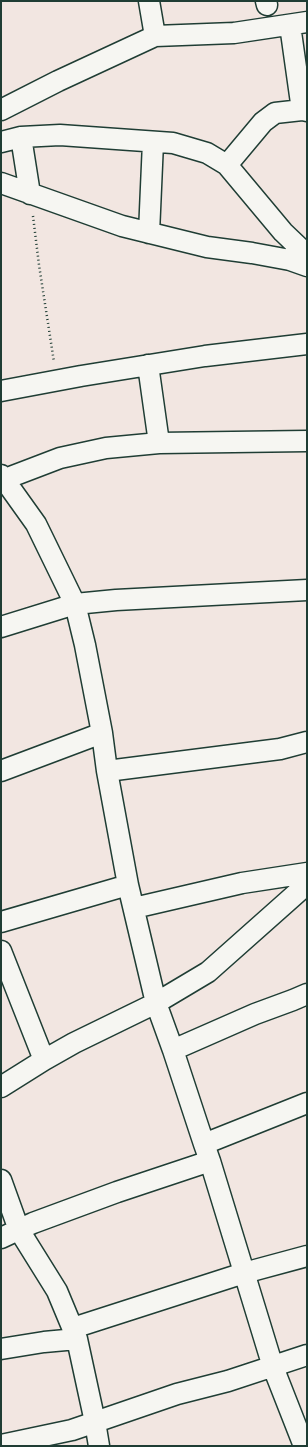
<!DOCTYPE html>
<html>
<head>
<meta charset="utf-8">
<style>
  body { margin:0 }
  #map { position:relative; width:308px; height:1447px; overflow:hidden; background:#f2e6e1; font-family:"Playpen Sans",sans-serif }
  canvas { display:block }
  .frame { position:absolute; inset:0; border:2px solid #1f3d34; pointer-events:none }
</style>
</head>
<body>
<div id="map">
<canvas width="308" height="1447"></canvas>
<div class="frame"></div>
</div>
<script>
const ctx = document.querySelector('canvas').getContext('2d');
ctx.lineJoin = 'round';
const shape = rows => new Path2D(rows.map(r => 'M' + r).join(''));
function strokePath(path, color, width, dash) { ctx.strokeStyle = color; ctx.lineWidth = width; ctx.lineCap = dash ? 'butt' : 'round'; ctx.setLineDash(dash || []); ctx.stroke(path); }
const path = shape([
  [33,216,39,265,54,362]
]);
const minor = shape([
  [149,1,155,36],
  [266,1,267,5],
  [290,25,302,110],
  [1,110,58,81,155,36,234,33,307,22],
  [21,137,30,194],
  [1,142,21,137,60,135,173,143,207,153,227,165,283,232,307,255],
  [227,165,263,122,275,113,302,110,307,111],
  [1,183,122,226,207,247,252,253,290,260,307,266],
  [149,233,153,142],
  [148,365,159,443],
  [1,391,81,376,205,356,307,344],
  [1,475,36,524,75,604,85,645,102,733,107,771,128,885,156,1003,173,1050,204,1144,210,1161,273,1367,304,1446],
  [5,479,60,458,106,448,159,443,307,441],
  [1,627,75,604,116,600,307,590],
  [1,771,102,733],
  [107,771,280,749,307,742],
  [134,908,242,883,307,873],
  [1,922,128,885],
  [1,951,44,1060],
  [173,1050,255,1014,293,1000,307,994],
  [1,1087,44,1060,74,1043,156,1003,208,972,307,884],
  [204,1144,307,1103],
  [1,1180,19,1230,57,1291,77,1339,95,1422,99,1446],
  [1,1238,33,1223,117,1192,210,1161],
  [73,1328,244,1273,307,1256],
  [1,1349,44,1342,77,1339],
  [1,1445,72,1430,177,1394,228,1381,307,1355]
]);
strokePath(minor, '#1f3d34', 23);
strokePath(path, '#1f3d34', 2.5, [1, 3]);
strokePath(minor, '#f6f6f2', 20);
</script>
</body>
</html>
